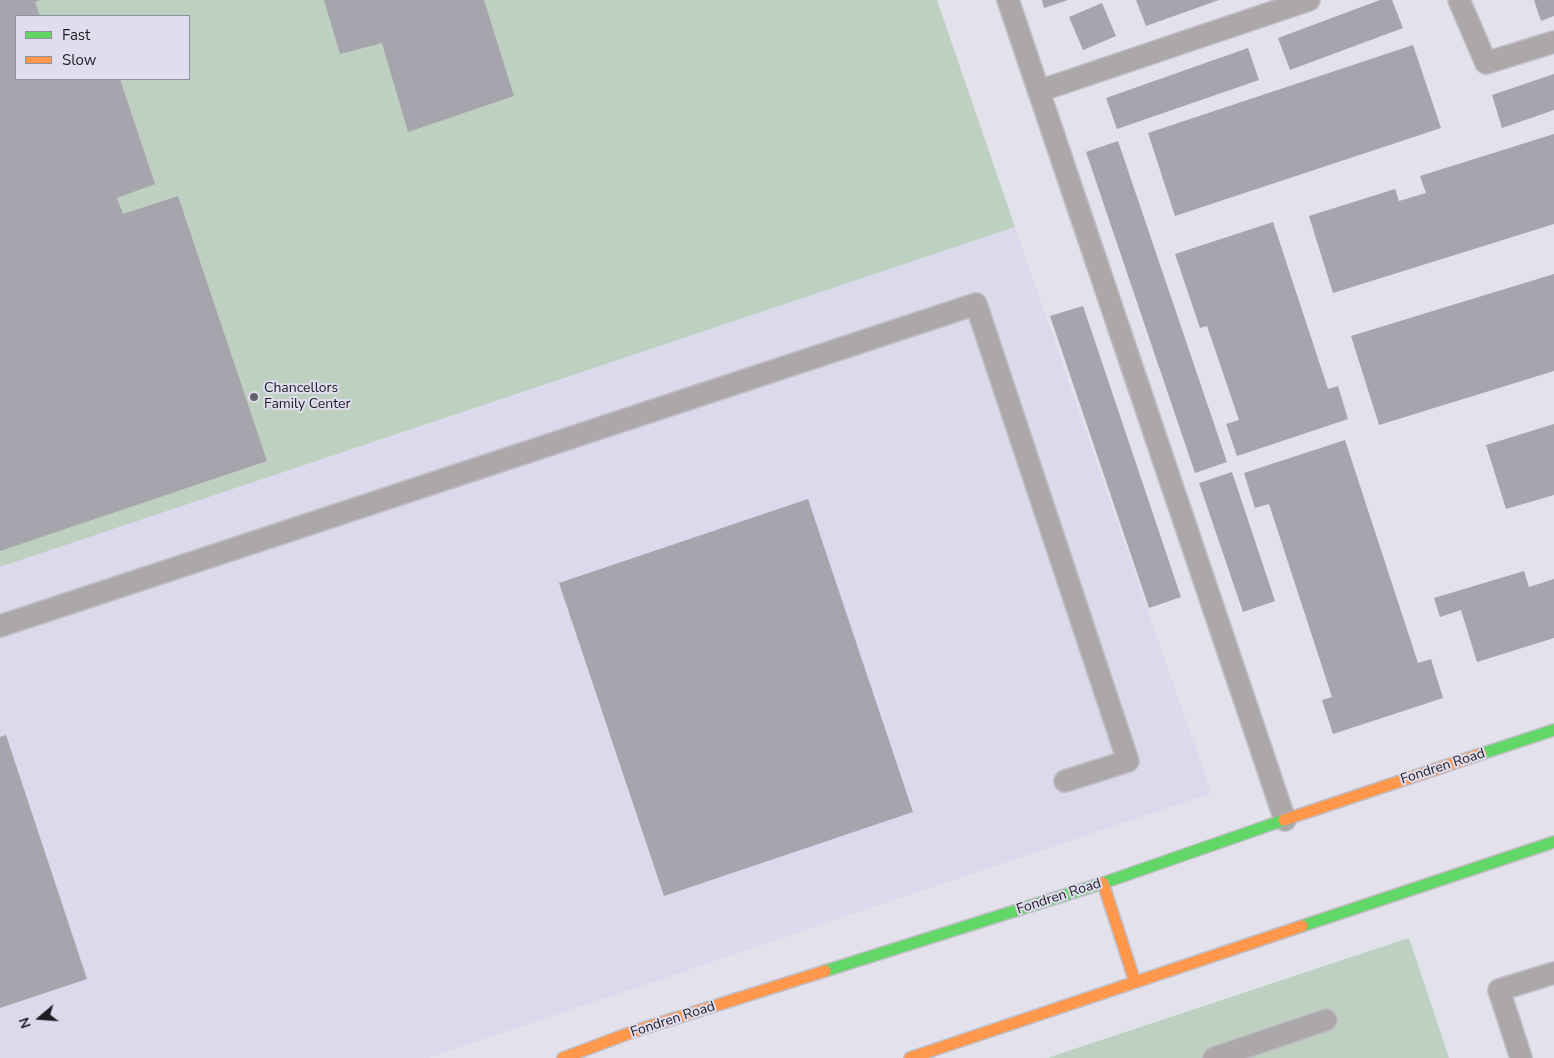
<!DOCTYPE html>
<html>
<head>
<meta charset="utf-8">
<style>
  body { margin:0 }
  #map { position:relative; width:1554px; height:1058px; overflow:hidden; background:#e3e1eb; font-family:"Nunito Sans",sans-serif }
  canvas { display:block }
  .legend { position:absolute; left:15px; top:15px; width:175px; height:65px; box-sizing:border-box; background:#e0ddef; border:1px solid #92909d; margin:0; padding:6px 9px; list-style:none; font-size:15px; color:#1e1c23 }
  .legend li { display:flex; align-items:center; gap:10px; height:25px }
  .legend b { width:25px; border:1px solid #92909d }
  .north { position:absolute; left:15px; top:993px; width:50px; height:50px; -webkit-text-stroke:4px #e0ddef; paint-order:stroke; rotate:252deg; font-size:14px; font-weight:700; line-height:20px; text-align:center; color:#1e1c23 }
  .north::after { content:''; display:block; margin:auto; width:18px; height:22px; background:#1e1c23; clip-path:polygon(50% 0,100% 100%,50% 72%,0 100%) }
</style>
</head>
<body>
<div id="map">
<canvas width="1554" height="1058"></canvas>
<ul class="legend">
<li><b style="height:6px;background:#63d668"></b>Fast</li>
<li><b style="height:6px;background:#ff974d"></b>Slow</li>
</ul>
<div class="north">N</div>
</div>
<script>
const ctx = document.querySelector('canvas').getContext('2d');
ctx.lineJoin = 'round';
function paint(path, color) { ctx.fillStyle = color; ctx.fill(path, 'evenodd'); }
const shape = rows => new Path2D(rows.map(r => 'M' + r).join(''));
function strokePath(path, color, width, dash) { ctx.strokeStyle = color; ctx.lineWidth = width; ctx.lineCap = dash ? 'butt' : 'round'; ctx.setLineDash(dash || []); ctx.stroke(path); }
function drawText(font, color, halo, rows, align = 'center') {
  ctx.font = font + ' "Nunito Sans",sans-serif'; ctx.lineWidth = 4; ctx.setLineDash([]); ctx.textBaseline = 'middle'; ctx.strokeStyle = halo; ctx.fillStyle = color; for (const [text, x, y, turn = 0] of rows) {
    ctx.save(); ctx.translate(x, y); ctx.rotate((+turn || 0) * Math.PI / 180); ctx.textAlign = isNaN(turn) ? turn : align; if (halo) ctx.strokeText(text, 0, 0); ctx.fillText(text, 0, 0); ctx.restore();
  }
}
const built = shape([
  [1015,227,1211,793,428,1058,0,1058,0,567]
]);
const green = shape([
  [0,0,937,0,1015,227,0,567],
  [16,16,189,16,189,79,16,79],
  [1409,938,1449,1058,1047,1058]
]);
const building = shape([
  [0,0,40,0,35,2,40,16,16,16,16,79,120,79,155,184,117,198,123,214,178,196,267,461,0,551],
  [324,0,484,0,514,96,408,132,382,43,340,54],
  [1042,0,1068,0,1044,8],
  [1136,0,1219,0,1146,26],
  [1380,0,1392,0,1403,28,1290,70,1278,38],
  [1534,0,1554,0,1554,16,1541,21],
  [1102,3,1116,36,1083,50,1069,17],
  [1413,45,1441,128,1175,216,1148,133],
  [1248,48,1259,80,1117,129,1106,98],
  [1554,74,1554,110,1502,128,1492,95],
  [1554,134,1554,224,1333,293,1309,216,1395,189,1399,201,1426,193,1420,176],
  [1118,141,1227,462,1195,473,1086,152],
  [1273,222,1328,389,1338,386,1348,419,1237,456,1226,424,1239,420,1207,326,1200,328,1175,254],
  [1554,274,1554,371,1379,425,1351,336],
  [1083,306,1181,597,1149,608,1050,316],
  [1554,424,1554,495,1506,509,1486,445],
  [1345,440,1418,663,1431,659,1443,698,1333,734,1322,700,1332,697,1269,504,1255,508,1244,473],
  [1232,472,1275,601,1243,612,1199,483],
  [808,499,913,812,664,896,559,583],
  [1524,571,1529,587,1554,579,1554,638,1477,662,1461,610,1440,617,1434,598],
  [6,735,87,979,0,1008,0,737]
]);
const lane = shape([
  [1008,0,1285,820],
  [1459,0,1486,63,1554,42],
  [1039,91,1309,0],
  [0,626,976,304,1128,761,1065,781],
  [1214,1058,1326,1020],
  [1521,1058,1499,990,1554,973]
]);
const fast = shape([
  [1481,754,1554,730],
  [1302,926,1554,842],
  [825,971,1103,883,1284,820]
]);
const slow = shape([
  [1284,820,1481,754],
  [1103,883,1135,982],
  [563,1058,635,1031,825,971],
  [910,1058,1302,926]
]);
const markers = [
  [254,397,5,"#636169"]
];
const poiNames = [
  ["Chancellors",264,389],
  ["Family Center",264,405]
];
const streetNames = [
  ["Fondren Road",1443,767,-18],
  ["Fondren Road",1059,897,-18],
  ["Fondren Road",673,1020,-18]
];
paint(built, '#dcd9ec');
paint(green, '#bed1c1');
paint(building, '#a6a4ac');
strokePath(lane, '#c0bec6', 24);
strokePath(fast, '#c0bec6', 14);
strokePath(slow, '#c0bec6', 14);
strokePath(lane, '#aca8aa', 21);
strokePath(fast, '#63d668', 11);
strokePath(slow, '#ff974d', 11);
for (const [x, y, r, color] of markers) { const dot = new Path2D(); dot.arc(x, y, r, 0, 2 * Math.PI); ctx.fillStyle = color; ctx.fill(dot); strokePath(dot, '#e0ddef', 2); }
drawText('14px', '#1e1c23', '#e0ddef', poiNames, 'left');
drawText('14px', '#1e1c23', '#e0ddef', streetNames);
</script>
</body>
</html>
